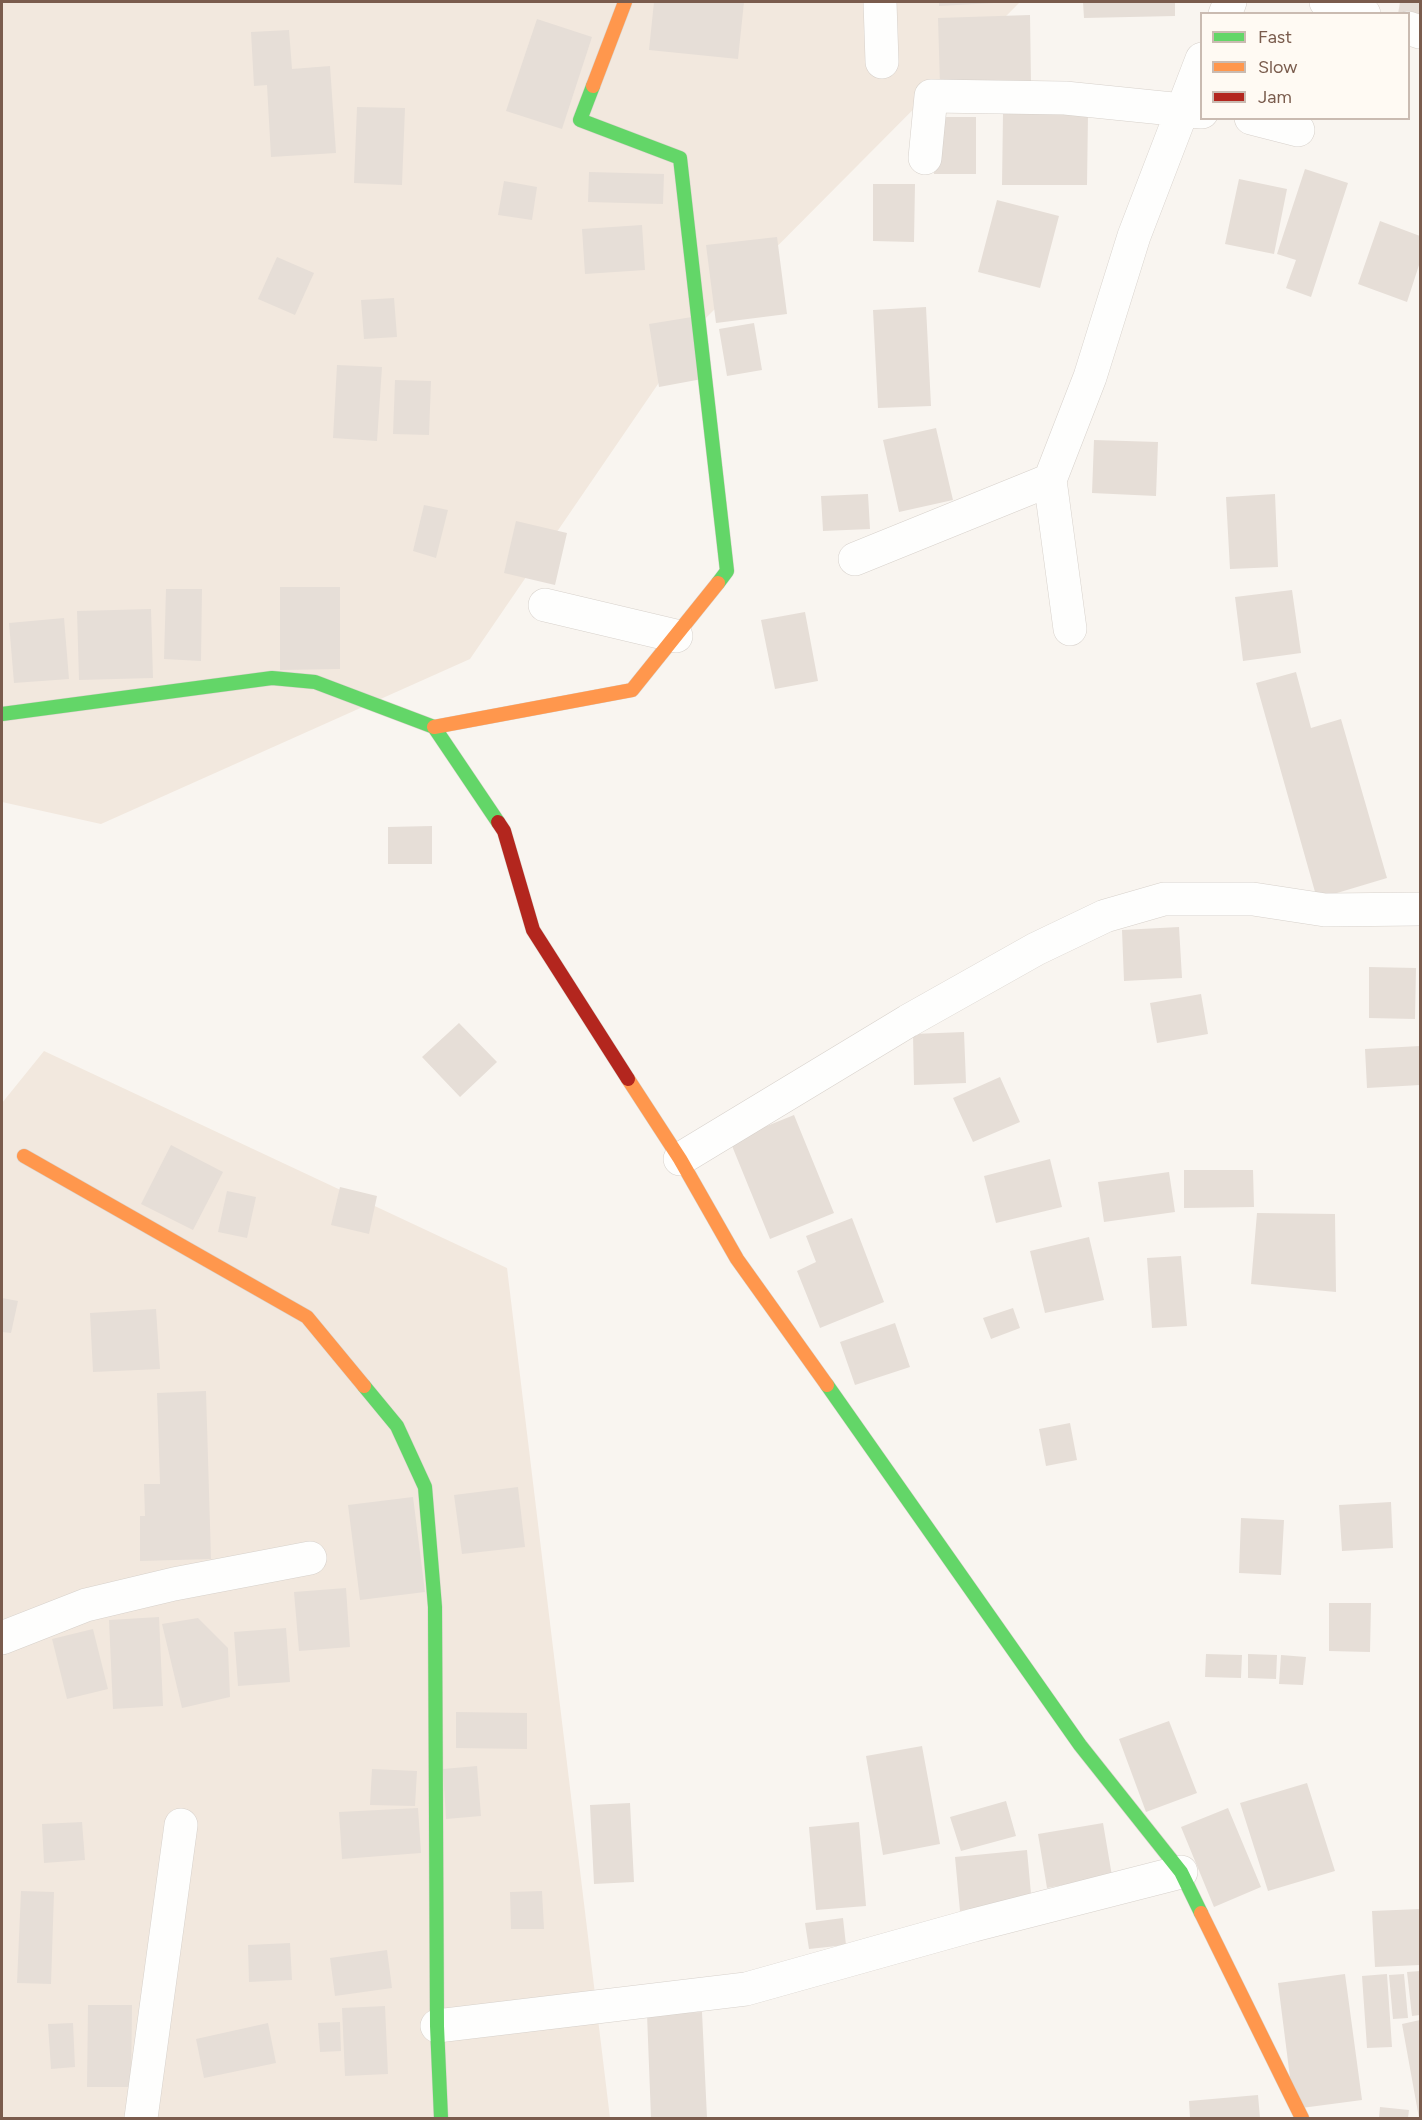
<!DOCTYPE html>
<html>
<head>
<meta charset="utf-8">
<style>
  body { margin:0 }
  #map { position:relative; width:1422px; height:2120px; overflow:hidden; background:#f9f5f0; font-family:Figtree,sans-serif }
  canvas { display:block }
  .frame { position:absolute; inset:0; border:3px solid #7a5c4d; pointer-events:none }
  .legend { position:absolute; left:1200px; top:12px; width:210px; height:108px; box-sizing:border-box; background:#fffaf3; border:2px solid #cabbb1; margin:0; padding:8px 10px; list-style:none; font-size:18px; color:#7a5c4d }
  .legend li { display:flex; align-items:center; gap:12px; height:30px }
  .legend b { width:30px; border:2px solid #cabbb1 }
</style>
</head>
<body>
<div id="map">
<canvas width="1422" height="2120"></canvas>
<div class="frame"></div>
<ul class="legend">
<li><b style="height:8px;background:#63d668"></b>Fast</li>
<li><b style="height:8px;background:#ff974d"></b>Slow</li>
<li><b style="height:8px;background:#b3261e"></b>Jam</li>
</ul>
</div>
<script>
const ctx = document.querySelector('canvas').getContext('2d');
ctx.lineJoin = 'round';
function paint(path, color) { ctx.fillStyle = color; ctx.fill(path, 'evenodd'); }
const shape = rows => new Path2D(rows.map(r => 'M' + r).join(''));
function strokePath(path, color, width, dash) { ctx.strokeStyle = color; ctx.lineWidth = width; ctx.lineCap = dash ? 'butt' : 'round'; ctx.setLineDash(dash || []); ctx.stroke(path); }
const residential = shape([
  [2,2,1020,2,697,327,470,659,101,824,2,802],
  [44,1051,507,1268,610,2118,2,2118,2,1103]
]);
const building = shape([
  [654,2,744,2,738,59,649,50],
  [939,2,994,2,994,3,939,6],
  [1083,2,1175,2,1175,16,1084,18],
  [1400,2,1420,2,1420,21,1408,14,1398,14],
  [1030,15,1031,84,940,86,938,18],
  [537,19,592,37,562,129,506,111],
  [289,30,292,69,330,66,336,153,271,157,267,85,254,86,251,32],
  [357,107,405,108,402,185,354,183],
  [1003,114,1088,114,1087,185,1002,185],
  [935,117,976,117,976,174,934,174],
  [1305,169,1348,183,1311,297,1286,288,1296,260,1277,254],
  [589,172,664,174,663,204,588,202],
  [1239,179,1287,189,1274,254,1225,244],
  [504,181,537,187,532,220,498,215],
  [873,184,915,184,914,242,873,241],
  [997,200,1059,216,1040,288,978,272],
  [1380,221,1420,236,1420,262,1407,302,1358,284],
  [642,225,645,270,585,274,582,229],
  [777,237,787,314,716,323,706,245],
  [277,257,314,273,295,315,258,299],
  [394,298,397,337,364,339,361,300],
  [926,307,931,406,878,408,873,310],
  [692,317,702,379,659,387,649,324],
  [754,323,762,370,727,376,719,329],
  [337,365,382,367,377,441,333,438],
  [395,380,431,381,429,435,393,434],
  [936,428,953,500,899,512,883,440],
  [1094,440,1158,442,1156,496,1092,493],
  [868,494,870,529,823,531,821,496],
  [1275,494,1278,567,1230,569,1226,497],
  [424,505,448,510,436,558,413,551],
  [516,521,567,533,555,585,504,573],
  [280,587,340,587,340,669,280,670],
  [166,589,202,589,201,661,164,659],
  [1292,590,1301,653,1243,661,1235,597],
  [151,609,153,678,79,680,77,611],
  [805,612,818,681,775,689,761,620],
  [64,618,69,679,14,683,9,623],
  [1296,672,1311,728,1341,719,1387,878,1317,899,1256,683],
  [432,826,432,864,388,864,388,827],
  [1179,927,1182,978,1124,981,1122,930],
  [1369,967,1416,968,1415,1019,1369,1018],
  [1201,994,1208,1034,1157,1043,1150,1003],
  [459,1023,497,1062,460,1097,422,1057],
  [964,1032,966,1083,914,1085,913,1034],
  [1420,1046,1420,1085,1367,1088,1365,1049],
  [1000,1077,1020,1122,973,1142,953,1098],
  [794,1115,834,1213,770,1239,730,1141],
  [171,1145,223,1172,193,1230,141,1204],
  [1050,1159,1062,1207,996,1223,984,1176],
  [1184,1170,1253,1170,1254,1207,1184,1208],
  [1169,1172,1175,1212,1104,1222,1098,1182],
  [340,1187,377,1196,369,1234,331,1225],
  [227,1191,256,1197,247,1238,218,1232],
  [1257,1213,1335,1214,1336,1292,1251,1284],
  [852,1218,884,1302,820,1328,797,1271,816,1262,806,1236],
  [1089,1237,1104,1300,1045,1313,1030,1251],
  [1181,1256,1187,1326,1152,1328,1147,1258],
  [2,1298,18,1301,11,1333,2,1332],
  [1013,1308,1020,1328,991,1339,983,1318],
  [156,1309,160,1369,93,1372,90,1313],
  [895,1323,910,1367,855,1385,840,1342],
  [206,1391,211,1559,140,1561,140,1516,145,1516,144,1484,160,1484,157,1393],
  [1070,1423,1077,1460,1046,1466,1039,1429],
  [518,1487,525,1547,462,1554,454,1495],
  [413,1497,425,1592,360,1600,348,1505],
  [1391,1502,1393,1548,1342,1551,1339,1505],
  [1241,1518,1284,1520,1281,1575,1239,1573],
  [346,1588,350,1647,299,1651,294,1592],
  [1329,1603,1371,1603,1370,1652,1329,1651],
  [159,1617,163,1706,113,1709,109,1620],
  [198,1618,228,1648,230,1697,182,1708,162,1624],
  [286,1628,290,1682,238,1686,234,1632],
  [93,1629,108,1689,67,1699,52,1639],
  [1206,1654,1242,1655,1241,1678,1205,1677],
  [1248,1654,1277,1655,1276,1679,1248,1678],
  [1281,1655,1306,1657,1303,1685,1279,1684],
  [456,1712,527,1713,527,1749,456,1748],
  [1169,1721,1197,1793,1146,1812,1119,1739],
  [922,1746,940,1844,883,1855,866,1756],
  [477,1766,481,1816,446,1819,443,1769],
  [372,1769,417,1771,415,1806,370,1805],
  [1307,1783,1335,1871,1268,1891,1240,1803],
  [1006,1801,1016,1836,961,1851,950,1817],
  [630,1803,634,1882,594,1884,590,1805],
  [418,1808,421,1853,342,1859,339,1812],
  [1228,1808,1261,1887,1214,1907,1181,1827],
  [82,1822,85,1860,44,1863,42,1824],
  [859,1822,866,1906,816,1910,809,1827],
  [1103,1823,1112,1876,1047,1888,1038,1834],
  [1027,1850,1032,1905,960,1911,955,1857],
  [21,1891,54,1892,51,1984,17,1983],
  [542,1891,544,1929,511,1929,510,1892],
  [1420,1909,1420,1965,1375,1967,1372,1911],
  [843,1918,846,1945,809,1949,805,1923],
  [290,1943,292,1980,249,1982,248,1945],
  [387,1950,392,1988,335,1996,330,1958],
  [1420,1971,1420,2015,1412,2016,1407,1972],
  [1345,1974,1362,2100,1294,2109,1278,1983],
  [1387,1974,1392,2047,1367,2048,1362,1976],
  [1404,1974,1408,2018,1393,2019,1389,1975],
  [88,2005,132,2005,131,2087,87,2087],
  [385,2006,388,2074,345,2076,342,2008],
  [702,2012,707,2118,651,2118,647,2014],
  [1420,2020,1420,2118,1419,2118,1402,2024],
  [340,2022,341,2051,320,2052,318,2023],
  [73,2023,75,2067,51,2069,48,2024],
  [268,2023,276,2063,204,2078,196,2039],
  [1258,2095,1260,2118,1190,2118,1189,2101],
  [1380,2107,1409,2110,1408,2118,1379,2118]
]);
const street = shape([
  [880,2,882,62],
  [1326,2,1364,14],
  [1225,14,1230,2],
  [1408,28,1420,32],
  [1251,118,1298,130],
  [925,158,931,96,1065,98,1202,112],
  [855,559,1050,480],
  [545,605,676,636],
  [1070,629,1050,480,1090,377,1134,236,1202,59],
  [680,1159,908,1021,1036,949,1105,916,1164,899,1253,899,1325,910,1420,909],
  [2,1638,86,1605,174,1584,310,1558],
  [437,2026,746,1989,974,1925,1181,1872],
  [141,2118,181,1825]
]);
const fast = shape([
  [593,86,580,120,680,158,727,571,718,583],
  [2,714,272,678,315,682,434,727,498,822],
  [827,1385,1080,1745,1181,1872,1201,1913],
  [364,1386,397,1426,425,1487,435,1607,437,2026,441,2118]
]);
const slow = shape([
  [593,86,625,2],
  [434,727,632,690,718,583],
  [628,1079,680,1159,737,1259,827,1385],
  [24,1156,307,1317,364,1386],
  [1201,1913,1302,2118]
]);
const jam = shape([
  [498,822,504,831,533,930,628,1079]
]);
paint(residential, '#f2e8de');
paint(building, '#e6ded7');
strokePath(street, '#d7d1cb', 34);
strokePath(fast, '#d9d2cb', 15);
strokePath(slow, '#d9d2cb', 15);
strokePath(jam, '#d9d2cb', 15);
strokePath(street, '#fefefd', 33);
strokePath(fast, '#63d668', 14);
strokePath(slow, '#ff974d', 14);
strokePath(jam, '#b3261e', 14);
</script>
</body>
</html>
